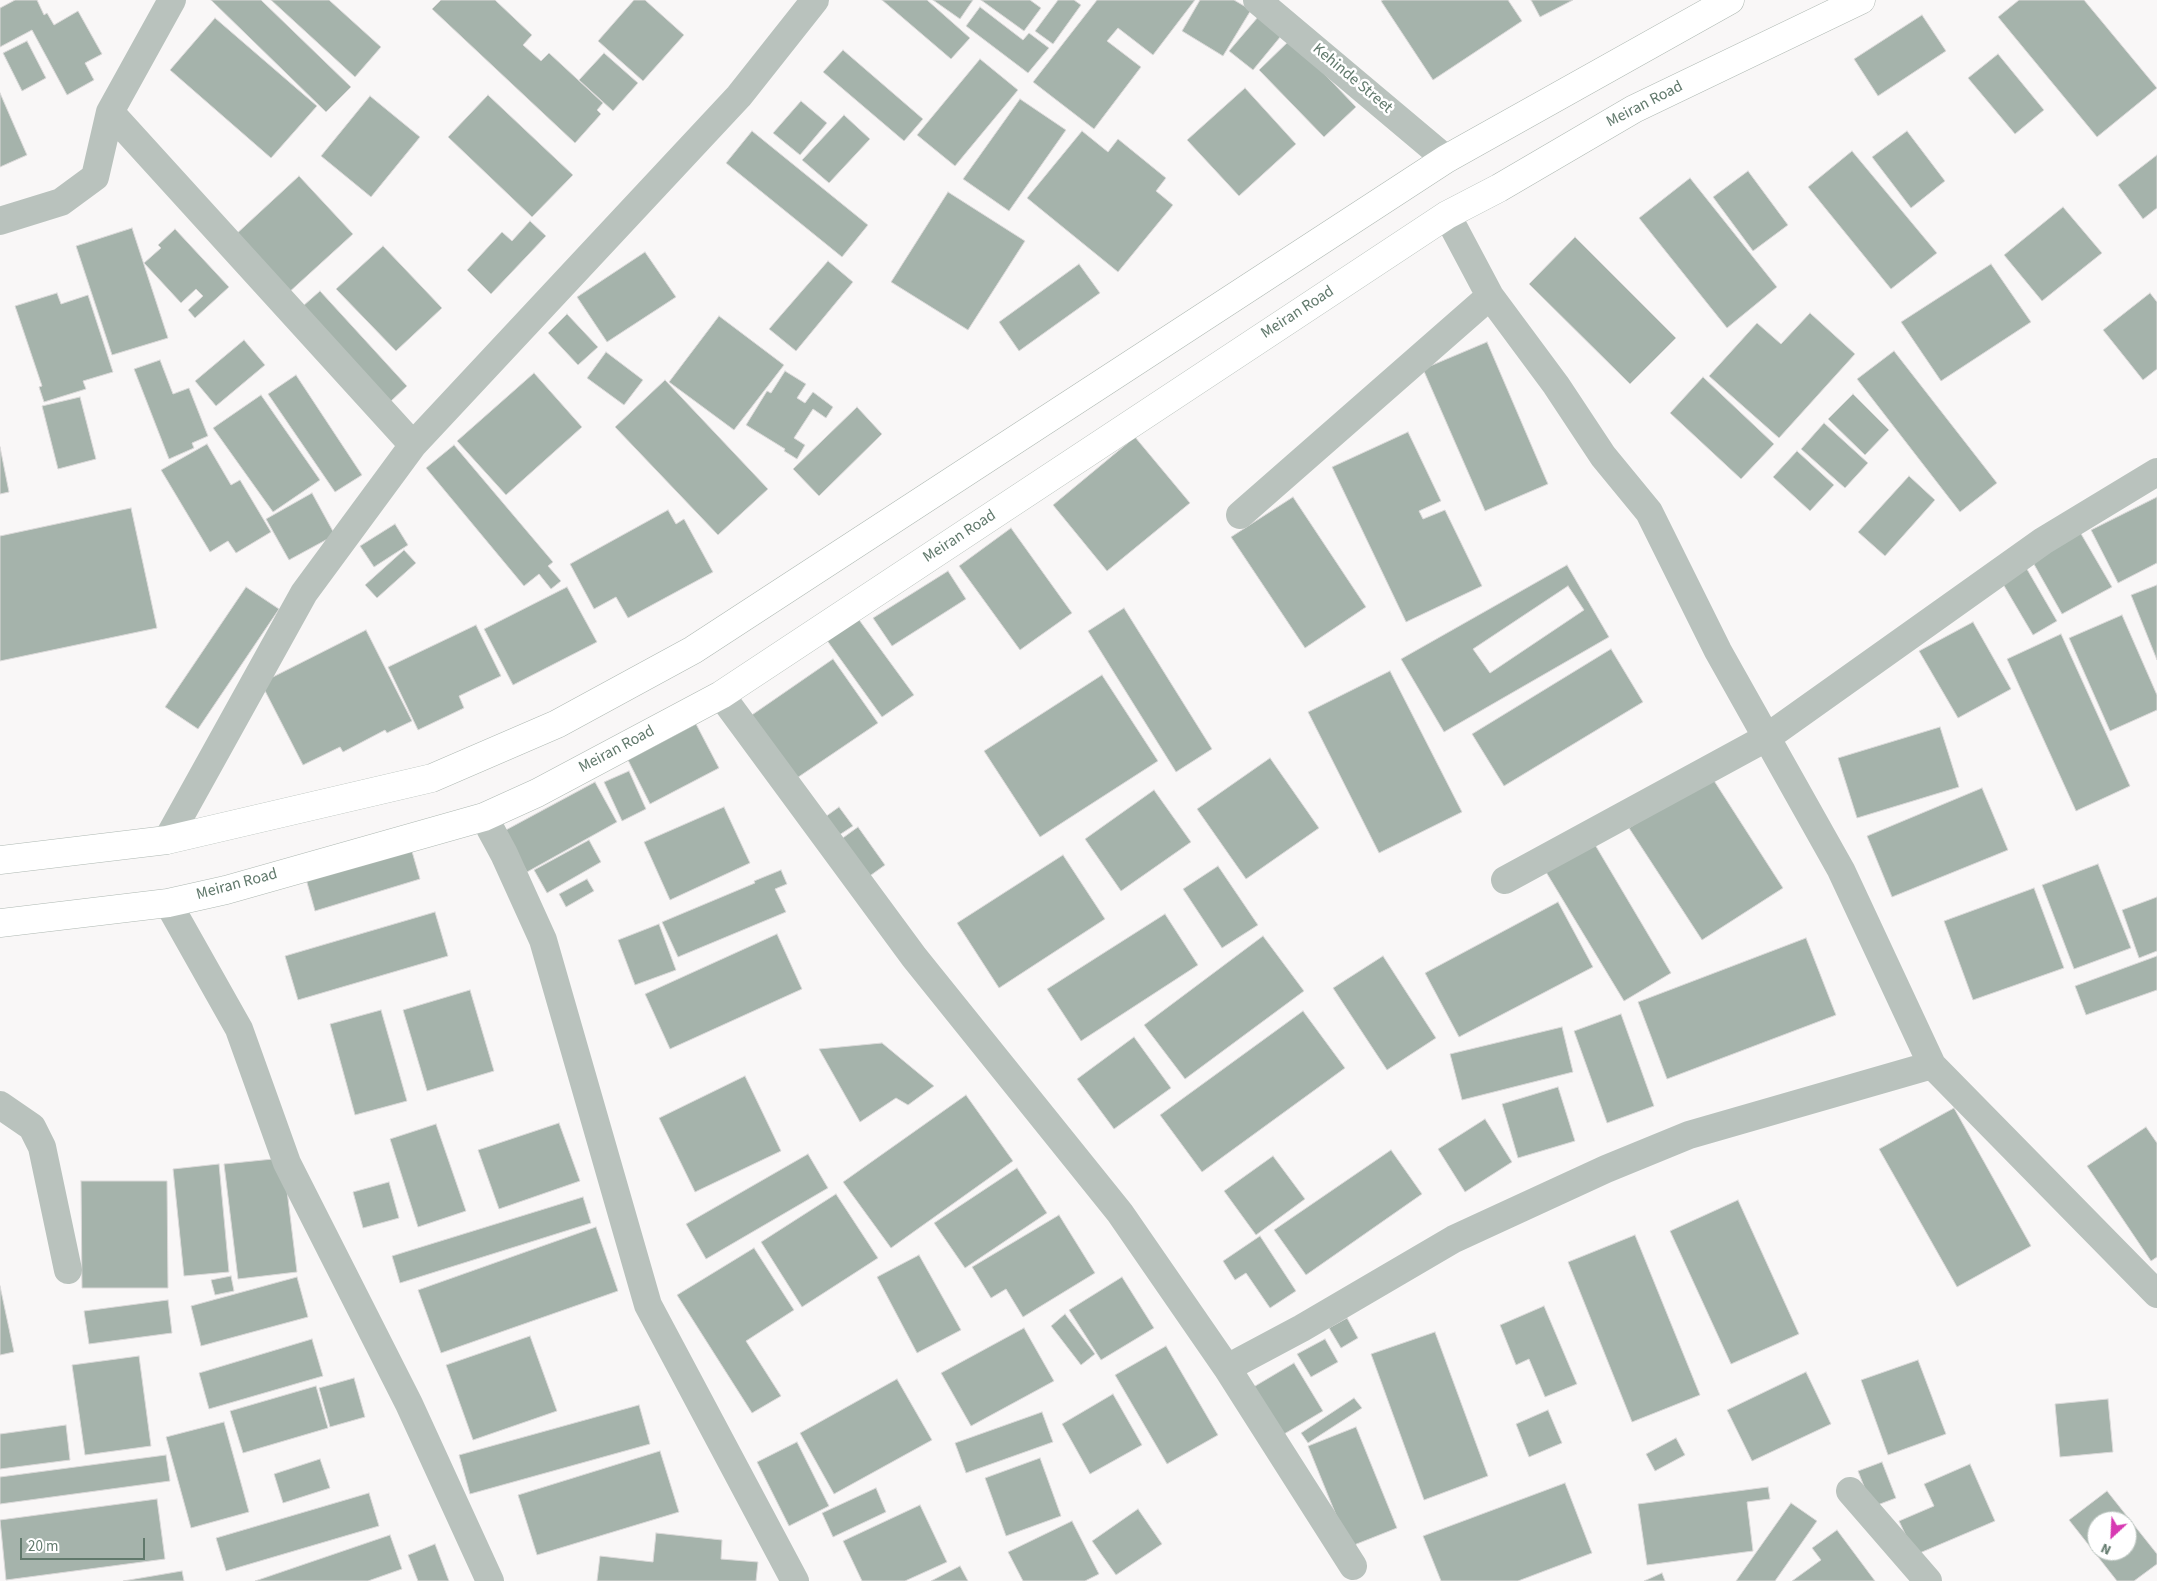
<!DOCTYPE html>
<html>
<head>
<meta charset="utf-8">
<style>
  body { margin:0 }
  #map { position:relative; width:2157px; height:1581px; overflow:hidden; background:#f9f7f7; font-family:"Source Sans 3",sans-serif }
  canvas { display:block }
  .north { position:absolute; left:2087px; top:1511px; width:50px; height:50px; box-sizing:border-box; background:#fff; border:1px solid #c0c9c4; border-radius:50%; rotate:205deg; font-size:14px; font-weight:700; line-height:20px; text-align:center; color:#61796c }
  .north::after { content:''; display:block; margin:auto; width:18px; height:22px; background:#d739b2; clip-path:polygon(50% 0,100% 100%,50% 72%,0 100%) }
  .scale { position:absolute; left:20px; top:1538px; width:125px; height:22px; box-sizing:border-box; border:2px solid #61796c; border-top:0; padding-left:6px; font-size:15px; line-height:18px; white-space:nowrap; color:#61796c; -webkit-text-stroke:4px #fff; paint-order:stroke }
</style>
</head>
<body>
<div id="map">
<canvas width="2157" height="1581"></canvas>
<div class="north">N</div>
<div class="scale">20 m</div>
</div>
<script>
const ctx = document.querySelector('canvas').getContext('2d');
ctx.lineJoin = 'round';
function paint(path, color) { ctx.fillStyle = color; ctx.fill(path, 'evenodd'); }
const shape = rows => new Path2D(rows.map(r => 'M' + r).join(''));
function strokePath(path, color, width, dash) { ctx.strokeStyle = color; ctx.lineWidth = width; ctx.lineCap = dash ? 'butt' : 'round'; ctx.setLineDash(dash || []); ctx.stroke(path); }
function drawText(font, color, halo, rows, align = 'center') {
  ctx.font = font + ' "Source Sans 3",sans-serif'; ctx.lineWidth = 5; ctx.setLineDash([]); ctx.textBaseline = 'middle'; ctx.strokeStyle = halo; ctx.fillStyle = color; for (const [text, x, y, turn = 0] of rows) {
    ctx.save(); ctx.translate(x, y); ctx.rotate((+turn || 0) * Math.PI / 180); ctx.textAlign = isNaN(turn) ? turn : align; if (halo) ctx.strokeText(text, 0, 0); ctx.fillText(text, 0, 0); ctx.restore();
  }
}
const building = shape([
  [15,0,37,0,44,15,47,13,54,25,78,11,102,54,85,63,94,80,67,95,32,30,0,47,0,8,15,0],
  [211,0,261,0,351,87,326,112,211,0],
  [271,0,329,0,381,47,355,77,271,0],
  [441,0,495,0,532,35,523,45,541,61,549,53,603,103,597,110,601,114,575,143,432,9,441,0],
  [634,0,645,0,684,35,643,81,598,41,634,0],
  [882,0,927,0,970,38,951,59,882,0],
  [933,0,973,0,960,19,933,0],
  [981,0,1030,0,1041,8,1024,31,981,0],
  [1058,0,1074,0,1081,5,1053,44,1035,31,1058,0],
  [1097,0,1195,0,1153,55,1118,28,1107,41,1141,67,1094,129,1033,82,1097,0],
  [1200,0,1234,0,1251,10,1223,56,1182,31,1200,0],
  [1383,0,1508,0,1522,21,1433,80,1381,1,1383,0],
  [1531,0,1573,0,1540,17,1531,0],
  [2019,0,2084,0,2157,88,2097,137,1998,17,2019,0],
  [980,7,1023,40,1029,33,1049,48,1028,73,966,26,980,7],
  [1922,15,1946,51,1878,96,1854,59,1922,15],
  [1258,17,1281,36,1253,70,1229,51,1258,17],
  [215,18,317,106,271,158,170,70,215,18],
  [1291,39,1356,107,1324,137,1259,70,1291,39],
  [27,41,46,78,22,91,3,53,27,41],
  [843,50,923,119,904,141,823,72,843,50],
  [604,53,638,83,613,111,579,80,604,53],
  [1998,54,2044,110,2015,134,1968,78,1998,54],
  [980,59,1018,90,955,166,917,135,980,59],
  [1245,88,1296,144,1239,196,1187,140,1245,88],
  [0,93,27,155,0,167,0,93],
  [488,95,573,175,532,217,448,137,488,95],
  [370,96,420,137,371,197,321,156,370,96],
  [1020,99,1066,130,1009,211,963,179,1020,99],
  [801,101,827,123,800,155,773,133,801,101],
  [844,115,870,139,829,183,802,160,844,115],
  [752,131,868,225,842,257,726,163,752,131],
  [1082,131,1108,152,1118,139,1166,178,1156,191,1173,205,1118,272,1027,198,1082,131],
  [1907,131,1945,181,1911,208,1872,157,1907,131],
  [1852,151,1937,253,1891,289,1808,187,1852,151],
  [2157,155,2157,208,2143,219,2118,185,2157,155],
  [1748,171,1788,225,1753,251,1713,197,1748,171],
  [299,176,353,234,286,295,233,237,299,176],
  [1690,178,1777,287,1727,328,1639,218,1690,178],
  [948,192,1025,241,968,330,891,282,948,192],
  [2063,207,2102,253,2042,301,2004,255,2063,207],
  [530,221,546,236,491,294,467,270,502,232,512,241,530,221],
  [132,228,168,338,112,355,76,246,132,228],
  [175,229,229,287,195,318,188,310,203,296,196,289,181,303,144,263,161,248,158,245,175,229],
  [1575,237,1676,338,1630,384,1529,284,1575,237],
  [383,246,442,308,396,351,336,289,383,246],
  [645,252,676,297,607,342,577,297,645,252],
  [828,261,853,282,796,351,769,329,828,261],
  [1079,264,1100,293,1019,351,999,322,1079,264],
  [1991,264,2031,322,1941,381,1901,322,1991,264],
  [320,291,407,386,390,402,303,306,320,291],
  [57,293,61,304,88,295,113,372,83,381,86,389,44,402,39,387,42,386,15,306,57,293],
  [2150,293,2157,302,2157,369,2143,380,2103,330,2150,293],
  [1810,313,1855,354,1779,438,1709,376,1757,323,1781,344,1810,313],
  [567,314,598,347,578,365,548,333,567,314],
  [719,316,784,365,734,430,669,382,719,316],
  [244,340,265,365,216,406,195,381,244,340],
  [1487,342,1548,484,1485,511,1423,369,1487,342],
  [1894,351,1997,483,1960,512,1857,379,1894,351],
  [606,352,643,380,624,405,587,378,606,352],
  [160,360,173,394,189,388,208,436,192,443,194,448,169,459,134,369,160,360],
  [785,371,806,384,797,398,805,403,813,392,833,407,826,418,813,409,794,438,805,445,797,459,784,451,785,449,746,425,767,391,771,393,785,371],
  [534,373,582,427,506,495,457,441,534,373],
  [296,375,362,475,335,492,268,394,296,375],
  [1703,377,1774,444,1741,479,1670,413,1703,377],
  [665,380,768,489,718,535,615,427,665,380],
  [1853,394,1889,430,1865,455,1828,419,1853,394],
  [261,395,320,480,273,512,213,428,261,395],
  [80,397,96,459,58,469,42,406,80,397],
  [857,407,882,434,819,496,793,469,857,407],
  [1824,423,1868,463,1845,488,1801,449,1824,423],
  [1408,432,1441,501,1419,511,1423,519,1445,510,1482,586,1406,622,1332,467,1408,432],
  [1135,437,1190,503,1107,571,1053,505,1135,437],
  [207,444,231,485,240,480,271,532,236,553,228,541,210,552,161,470,207,444],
  [454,445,553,562,548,566,561,581,551,589,539,574,524,586,426,468,454,445],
  [0,447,9,492,0,494,0,447],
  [1797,451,1834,485,1810,511,1773,477,1797,451],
  [1909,476,1935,500,1885,556,1858,532,1909,476],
  [312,493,335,535,289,560,266,519,312,493],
  [1293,497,1366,607,1305,648,1231,537,1293,497],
  [2157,497,2157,563,2118,583,2091,530,2157,497],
  [131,508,157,628,0,661,0,536,131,508],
  [668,510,676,524,684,519,713,572,628,618,616,597,594,609,570,564,668,510],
  [395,524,408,545,374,567,360,546,395,524],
  [1011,528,1072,613,1020,650,959,566,1011,528],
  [2080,532,2112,587,2062,614,2031,559,2080,532],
  [404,550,416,563,377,598,365,585,404,550],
  [2024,564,2057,621,2033,635,2000,579,2024,564],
  [1567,565,1609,637,1444,732,1401,659,1567,565],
  [1568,586,1584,610,1490,673,1473,649,1568,586],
  [948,571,966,599,892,646,873,618,948,571],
  [2157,585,2157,660,2131,595,2157,585],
  [246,587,279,609,198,729,165,707,246,587],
  [567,587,597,642,513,685,484,629,567,587],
  [1124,608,1212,749,1176,772,1088,631,1124,608],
  [2122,615,2157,695,2157,710,2110,731,2069,638,2122,615],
  [857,617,914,695,882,717,826,639,857,617],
  [1973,622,2011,689,1958,718,1919,651,1973,622],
  [476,625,501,676,459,696,464,708,418,730,388,667,476,625],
  [366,630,412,721,387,733,385,730,343,752,340,747,303,765,261,683,366,630],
  [2061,634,2130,786,2076,811,2007,659,2061,634],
  [1611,649,1643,702,1504,786,1472,734,1611,649],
  [833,659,878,723,791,782,746,719,833,659],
  [1390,671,1462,812,1379,853,1308,712,1390,671],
  [1102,675,1158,761,1040,837,984,751,1102,675],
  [696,724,719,768,650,804,628,760,696,724],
  [1940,727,1959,787,1857,818,1838,758,1940,727],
  [1270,758,1319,828,1246,879,1197,809,1270,758],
  [629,771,646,809,622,821,604,782,629,771],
  [1711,776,1783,888,1702,940,1629,828,1711,776],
  [595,782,617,822,527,872,504,831,595,782],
  [1982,788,2008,850,1892,897,1867,836,1982,788],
  [1154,790,1191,842,1121,891,1085,839,1154,790],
  [724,807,750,863,670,900,644,842,724,807],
  [839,807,853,826,830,841,818,822,839,807],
  [858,827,885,865,860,883,833,845,858,827],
  [589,840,601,862,547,893,534,870,589,840],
  [1594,843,1671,973,1624,1001,1546,872,1594,843],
  [411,848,420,879,315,911,306,879,411,848],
  [1063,855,1105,919,999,988,957,923,1063,855],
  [2098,864,2131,948,2074,969,2042,885,2098,864],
  [1218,866,1258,925,1222,948,1183,889,1218,866],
  [781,870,787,884,775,889,786,912,678,957,662,922,755,883,754,881,781,870],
  [587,879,594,891,566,907,559,894,587,879],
  [2034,888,2064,968,1973,1000,1944,921,2034,888],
  [2157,897,2157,951,2139,958,2122,910,2157,897],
  [1558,902,1593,967,1459,1037,1425,973,1558,902],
  [435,912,448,956,298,1000,285,956,435,912],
  [1165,914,1198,965,1081,1041,1047,989,1165,914],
  [659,924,676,970,635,985,618,940,659,924],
  [777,934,802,989,670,1049,645,994,777,934],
  [1263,936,1304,991,1185,1079,1144,1025,1263,936],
  [1806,938,1836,1015,1667,1079,1638,1002,1806,938],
  [1383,956,1436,1038,1387,1070,1333,988,1383,956],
  [2157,956,2157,990,2086,1015,2075,986,2157,956],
  [470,990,494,1071,427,1091,403,1010,470,990],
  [381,1010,407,1101,355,1115,330,1024,381,1010],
  [1303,1011,1345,1068,1202,1172,1160,1115,1303,1011],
  [1621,1014,1654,1106,1607,1123,1574,1031,1621,1014],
  [1562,1027,1573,1072,1462,1100,1450,1054,1562,1027],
  [1134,1037,1171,1088,1114,1129,1077,1079,1134,1037],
  [882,1043,934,1086,908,1105,896,1098,860,1122,819,1049,882,1043],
  [745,1076,781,1151,695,1192,659,1118,745,1076],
  [1558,1087,1575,1141,1518,1158,1502,1104,1558,1087],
  [966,1095,1013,1161,891,1248,843,1182,966,1095],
  [1954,1108,2031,1246,1957,1287,1879,1149,1954,1108],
  [1485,1119,1512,1162,1465,1192,1438,1149,1485,1119],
  [559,1123,580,1181,499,1209,478,1150,559,1123],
  [436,1124,466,1211,418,1227,390,1139,436,1124],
  [2146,1127,2157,1143,2157,1257,2151,1261,2087,1166,2146,1127],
  [1391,1150,1422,1194,1306,1275,1274,1230,1391,1150],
  [808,1154,828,1188,706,1259,686,1224,808,1154],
  [1273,1156,1305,1199,1256,1235,1224,1191,1273,1156],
  [283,1158,297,1272,238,1279,224,1164,283,1158],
  [219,1164,229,1272,184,1276,173,1169,219,1164],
  [1017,1168,1047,1213,965,1268,934,1223,1017,1168],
  [81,1181,167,1181,168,1288,82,1288,81,1181],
  [389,1182,399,1218,363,1228,353,1192,389,1182],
  [836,1194,878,1258,802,1307,761,1242,836,1194],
  [583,1197,591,1223,400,1283,392,1256,583,1197],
  [1738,1200,1799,1334,1731,1364,1670,1231,1738,1200],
  [1059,1215,1095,1273,1023,1317,1006,1289,991,1298,972,1267,1059,1215],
  [596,1227,618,1291,441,1353,418,1290,596,1227],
  [1635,1235,1700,1395,1632,1422,1568,1262,1635,1235],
  [1260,1236,1296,1291,1270,1308,1246,1273,1235,1280,1223,1261,1260,1236],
  [754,1248,794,1310,746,1341,781,1396,752,1413,677,1295,754,1248],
  [919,1255,961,1330,917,1353,877,1277,919,1255],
  [231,1276,234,1291,215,1295,211,1280,231,1276],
  [297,1277,308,1317,201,1346,191,1306,297,1277],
  [1122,1277,1154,1328,1101,1360,1069,1310,1122,1277],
  [0,1286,14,1352,0,1355,0,1286],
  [168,1300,172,1333,89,1344,84,1311,168,1300],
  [1544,1306,1577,1384,1545,1397,1529,1359,1516,1365,1500,1325,1544,1306],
  [1065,1314,1095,1354,1081,1365,1051,1326,1065,1314],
  [1347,1318,1358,1338,1341,1348,1329,1328,1347,1318],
  [1024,1328,1054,1381,971,1426,941,1373,1024,1328],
  [1435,1332,1488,1476,1424,1500,1371,1354,1435,1332],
  [530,1336,557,1411,473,1440,446,1365,530,1336],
  [312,1339,323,1376,209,1409,199,1373,312,1339],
  [1325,1339,1338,1362,1311,1377,1297,1354,1325,1339],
  [1166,1346,1218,1435,1167,1464,1115,1375,1166,1346],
  [139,1356,151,1446,85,1455,72,1365,139,1356],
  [1918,1360,1946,1434,1888,1455,1861,1380,1918,1360],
  [1294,1363,1323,1411,1274,1440,1245,1392,1294,1363],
  [1806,1372,1831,1424,1752,1461,1727,1410,1806,1372],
  [354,1378,365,1417,330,1427,319,1388,354,1378],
  [897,1379,932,1440,834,1494,800,1433,897,1379],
  [316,1386,328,1428,243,1453,230,1411,316,1386],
  [1113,1394,1142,1445,1090,1474,1062,1424,1113,1394],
  [1354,1398,1362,1408,1308,1443,1301,1433,1354,1398],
  [2108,1399,2113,1452,2060,1457,2055,1404,2108,1399],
  [639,1405,650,1444,470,1494,459,1455,639,1405],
  [1548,1410,1562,1443,1529,1457,1516,1424,1548,1410],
  [1042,1412,1053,1442,966,1473,955,1443,1042,1412],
  [224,1422,249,1512,191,1528,166,1437,224,1422],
  [66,1425,70,1460,0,1469,0,1434,66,1425],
  [1356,1427,1397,1528,1349,1547,1308,1446,1356,1427],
  [1676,1438,1685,1455,1655,1471,1646,1454,1676,1438],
  [797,1442,829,1506,789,1526,757,1462,797,1442],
  [660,1451,679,1512,537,1555,518,1495,660,1451],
  [166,1455,170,1481,0,1504,0,1477,166,1455],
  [1040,1458,1061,1516,1006,1536,985,1478,1040,1458],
  [320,1459,330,1488,283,1503,274,1474,320,1459],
  [1882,1462,1896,1498,1872,1507,1858,1471,1882,1462],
  [1970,1464,1995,1521,1915,1555,1899,1521,1934,1506,1924,1484,1970,1464],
  [1565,1483,1592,1553,1518,1581,1441,1581,1423,1536,1565,1483],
  [1768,1487,1770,1499,1747,1502,1753,1551,1647,1565,1638,1504,1768,1487],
  [876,1488,886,1512,833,1537,822,1513,876,1488],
  [2107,1491,2157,1554,2157,1564,2134,1581,2117,1581,2069,1520,2107,1491],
  [2097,1521,2127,1521,2127,1551,2097,1551,2097,1521],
  [369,1493,379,1526,226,1571,216,1538,369,1493],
  [157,1499,165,1559,6,1580,0,1520,157,1499],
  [1791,1503,1817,1521,1775,1581,1736,1581,1791,1503],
  [920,1505,947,1562,905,1581,862,1581,843,1541,920,1505],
  [1138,1509,1162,1544,1116,1575,1092,1541,1138,1509],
  [1072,1521,1099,1574,1085,1581,1023,1581,1008,1552,1072,1521],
  [1837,1530,1875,1581,1792,1581,1821,1560,1812,1548,1837,1530],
  [656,1533,722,1540,721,1559,758,1562,756,1581,597,1581,600,1556,653,1562,656,1533],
  [390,1535,402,1569,368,1581,255,1581,390,1535],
  [435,1544,449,1581,418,1581,408,1555,435,1544],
  [960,1566,968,1581,931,1581,960,1566],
  [182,1571,184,1581,123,1581,182,1571],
  [1662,1573,1665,1581,1644,1581,1662,1573]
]);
const minor = shape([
  [1257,0,1446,159],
  [110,112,413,445],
  [1447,215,1490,296,1556,385,1603,456,1649,512,1718,651,1841,870,1932,1065,2157,1294],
  [0,221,61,202,95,177,110,112,172,0],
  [1240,515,1490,296],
  [721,695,914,957,1120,1213,1227,1368,1353,1566],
  [484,817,504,854,543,940,648,1305,795,1581],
  [167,840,304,593,413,445,739,96,815,0],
  [1505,880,1766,738,2043,541,2157,472],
  [168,903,239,1029,287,1163,409,1404,490,1581],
  [0,1105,32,1127,42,1147,68,1270],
  [1227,1368,1302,1328,1454,1239,1606,1169,1689,1135,1932,1065],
  [1850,1491,1928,1581]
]);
const major = shape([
  [0,860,167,840,432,778,557,724,693,650,1446,159,1730,0],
  [0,923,168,903,226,890,484,817,537,793,721,695,1447,215,1499,188,1634,109,1861,0]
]);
const streetNames = [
  ["Kehinde Street",1352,79,40],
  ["Meiran Road",1645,105,-27],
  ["Meiran Road",1298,313,-33],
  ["Meiran Road",960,537,-33],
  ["Meiran Road",617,750,-28],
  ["Meiran Road",237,885,-15]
];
paint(building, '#a5b3ab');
strokePath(building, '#dbd9d9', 1);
strokePath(major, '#aeb8b2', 29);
strokePath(minor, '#b9c2bd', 28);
strokePath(major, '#fff', 28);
drawText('16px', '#61796c', '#fff', streetNames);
</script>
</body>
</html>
